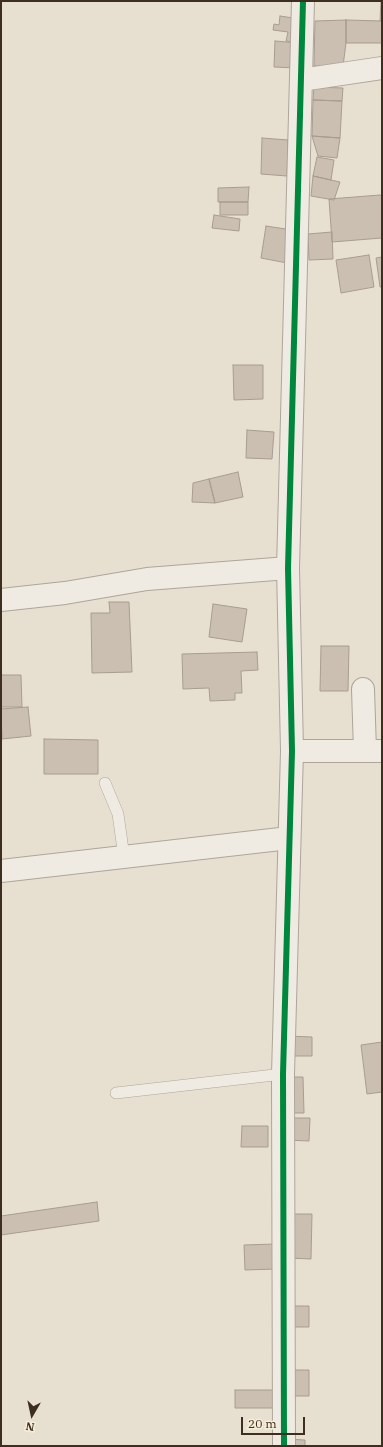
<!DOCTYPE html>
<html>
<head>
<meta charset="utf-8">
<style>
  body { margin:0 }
  #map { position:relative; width:383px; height:1447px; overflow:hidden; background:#e7e0d1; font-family:"IBM Plex Serif",serif }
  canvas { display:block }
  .frame { position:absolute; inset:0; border:2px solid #3d2e20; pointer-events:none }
  .north { position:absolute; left:12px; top:1395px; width:40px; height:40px; -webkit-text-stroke:3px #f7eed8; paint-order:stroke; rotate:189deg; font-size:11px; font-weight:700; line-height:16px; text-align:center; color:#3d2e20 }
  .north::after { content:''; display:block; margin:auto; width:14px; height:18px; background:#3d2e20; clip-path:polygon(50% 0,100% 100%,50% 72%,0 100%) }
  .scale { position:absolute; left:241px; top:1417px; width:64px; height:18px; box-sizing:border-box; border:2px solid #3d2e20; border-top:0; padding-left:5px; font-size:12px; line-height:14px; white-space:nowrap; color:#3d2e20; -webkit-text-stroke:3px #f7eed8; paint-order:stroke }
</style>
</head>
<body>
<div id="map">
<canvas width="383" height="1447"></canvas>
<div class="frame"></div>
<div class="north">N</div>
<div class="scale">20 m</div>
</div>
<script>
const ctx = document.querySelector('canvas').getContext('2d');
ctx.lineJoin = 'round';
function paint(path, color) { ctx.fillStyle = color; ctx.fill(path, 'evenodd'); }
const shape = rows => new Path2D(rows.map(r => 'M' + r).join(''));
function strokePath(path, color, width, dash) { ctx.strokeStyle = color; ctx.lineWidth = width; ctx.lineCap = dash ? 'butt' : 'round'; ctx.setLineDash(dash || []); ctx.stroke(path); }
const building = shape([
  [381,1,382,1,382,21,380,21,381,1],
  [280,16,300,19,299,43,286,41,288,32,273,30,274,24,279,25,280,16],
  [346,20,346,43,343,66,314,66,315,21,346,20],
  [346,20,382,21,382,43,346,43,346,20],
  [275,41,299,43,297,68,274,67,275,41],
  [314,87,343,88,342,101,313,100,314,87],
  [313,100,342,101,340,138,312,136,313,100],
  [312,136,340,138,337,158,318,156,312,136],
  [262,138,288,140,287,176,261,174,262,138],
  [317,157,334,160,331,180,313,176,317,157],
  [313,176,340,182,334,200,311,196,313,176],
  [249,187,248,202,218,202,218,188,249,187],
  [380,195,382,197,382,238,332,242,329,199,380,195],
  [220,202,248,202,248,215,220,215,220,202],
  [214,215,240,219,239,231,212,228,214,215],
  [266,226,292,230,287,263,261,258,266,226],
  [332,232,333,259,309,260,308,234,332,232],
  [369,255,374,287,341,293,336,260,369,255],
  [382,257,382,287,380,287,376,258,382,257],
  [233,365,263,365,263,399,234,400,233,365],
  [247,430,274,432,272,459,246,458,247,430],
  [238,472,243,497,215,503,209,479,238,472],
  [209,479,215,503,192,502,193,483,209,479],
  [109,602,129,602,132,672,92,673,91,613,110,613,109,602],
  [213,604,247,609,242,642,209,637,213,604],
  [321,646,349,646,348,691,320,691,321,646],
  [257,652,258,670,241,671,242,693,235,693,235,700,210,701,209,688,183,689,182,654,257,652],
  [1,675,21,675,22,707,1,707,1,675],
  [28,707,31,736,2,739,1,709,28,707],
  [44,739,98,740,98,774,44,774,44,739],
  [287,1036,312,1037,312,1056,287,1056,287,1036],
  [382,1042,382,1092,367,1094,361,1045,382,1042],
  [287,1077,303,1077,304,1113,287,1113,287,1077],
  [287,1118,310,1118,309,1141,286,1140,287,1118],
  [242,1126,268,1126,268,1147,241,1147,242,1126],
  [97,1202,99,1221,1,1235,1,1216,97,1202],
  [289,1214,312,1214,311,1259,288,1258,289,1214],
  [275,1244,276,1269,245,1270,244,1245,275,1244],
  [288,1306,309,1306,309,1327,287,1327,288,1306],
  [287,1370,309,1370,309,1396,287,1396,287,1370],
  [235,1390,275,1390,275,1408,235,1408,235,1390],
  [287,1439,305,1440,305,1446,287,1446,287,1439]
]);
const service = shape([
  [105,783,118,814,124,857],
  [116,1093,283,1074]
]);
const minor = shape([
  [301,80,382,68],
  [1,600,65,593,147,579,288,568],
  [363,689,365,751],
  [292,751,382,751],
  [1,871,289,838]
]);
const tertiary = shape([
  [284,1446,283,1074,292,751,288,568,303,1]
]);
const cycleway = shape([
  [284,1446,283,1074,292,751,288,568,303,1]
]);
paint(building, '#cbbfb2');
strokePath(building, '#a89c90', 1);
strokePath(service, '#ada599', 12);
strokePath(minor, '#ada599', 24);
strokePath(tertiary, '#ada599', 24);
strokePath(service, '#efebe3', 11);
strokePath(minor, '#efebe3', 22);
strokePath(tertiary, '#efebe3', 22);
strokePath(cycleway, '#00873e', 6);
</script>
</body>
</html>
